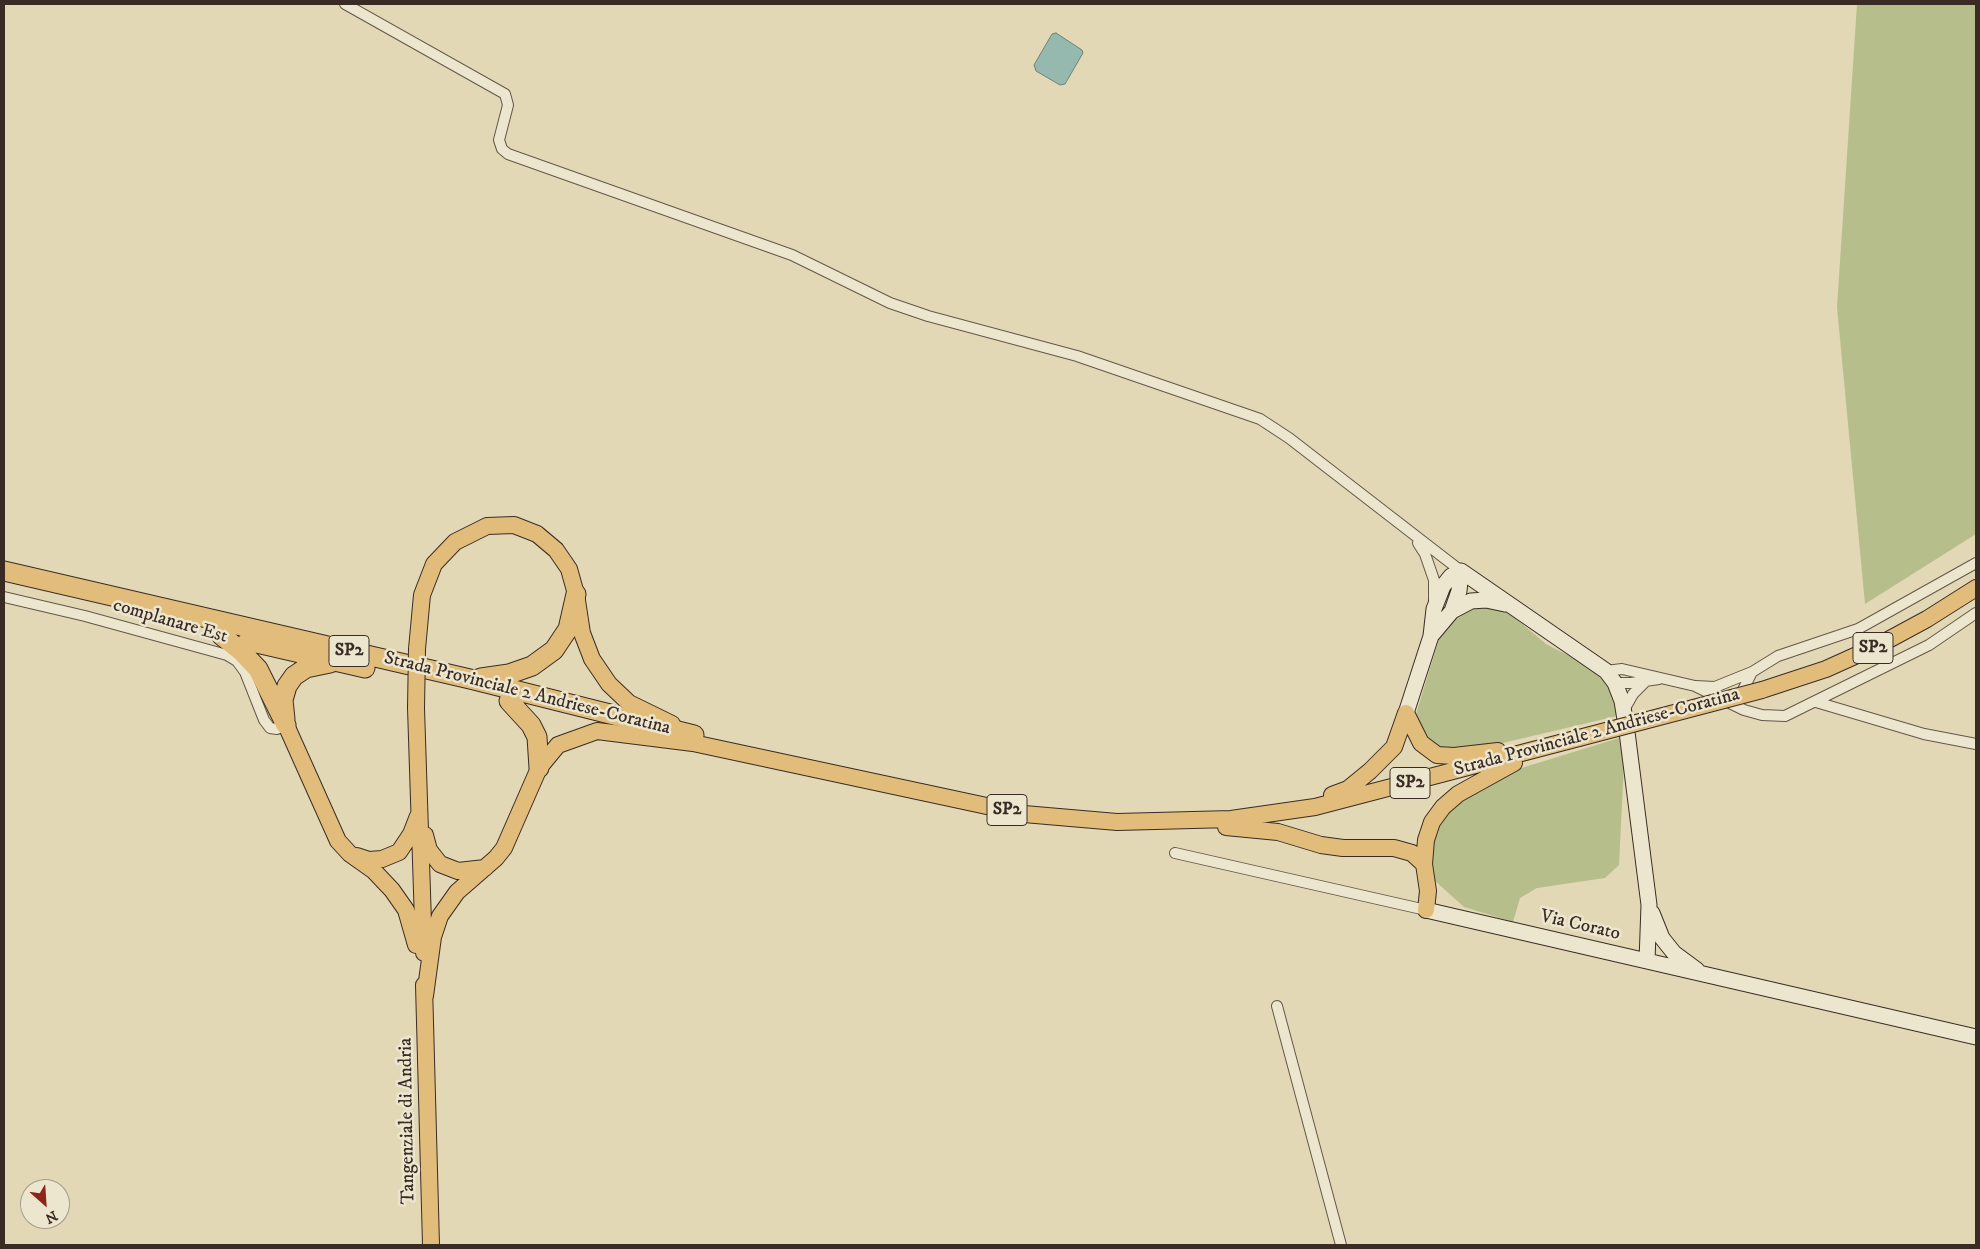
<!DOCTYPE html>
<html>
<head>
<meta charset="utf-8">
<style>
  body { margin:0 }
  #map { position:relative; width:1980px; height:1249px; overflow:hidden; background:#e2d8b5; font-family:"IM FELL DW Pica",serif }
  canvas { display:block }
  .frame { position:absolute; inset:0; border:5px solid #3a2c25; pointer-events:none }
  .north { position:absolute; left:20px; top:1179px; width:50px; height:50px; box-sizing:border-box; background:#ece6cf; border:1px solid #a59c8b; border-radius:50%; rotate:154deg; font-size:14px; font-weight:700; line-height:20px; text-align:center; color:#3a2c25 }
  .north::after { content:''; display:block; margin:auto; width:18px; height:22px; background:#8f2418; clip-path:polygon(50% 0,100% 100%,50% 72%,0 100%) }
</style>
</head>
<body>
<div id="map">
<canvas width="1980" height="1249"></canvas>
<div class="frame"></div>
<div class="north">N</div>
</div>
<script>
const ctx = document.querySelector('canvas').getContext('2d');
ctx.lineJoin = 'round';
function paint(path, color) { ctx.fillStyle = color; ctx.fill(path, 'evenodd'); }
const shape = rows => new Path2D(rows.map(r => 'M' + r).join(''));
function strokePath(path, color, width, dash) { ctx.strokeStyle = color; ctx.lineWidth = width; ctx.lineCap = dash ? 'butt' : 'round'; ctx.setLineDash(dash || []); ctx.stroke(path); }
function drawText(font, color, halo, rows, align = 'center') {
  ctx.font = font + ' "IM FELL DW Pica",serif'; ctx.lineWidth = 5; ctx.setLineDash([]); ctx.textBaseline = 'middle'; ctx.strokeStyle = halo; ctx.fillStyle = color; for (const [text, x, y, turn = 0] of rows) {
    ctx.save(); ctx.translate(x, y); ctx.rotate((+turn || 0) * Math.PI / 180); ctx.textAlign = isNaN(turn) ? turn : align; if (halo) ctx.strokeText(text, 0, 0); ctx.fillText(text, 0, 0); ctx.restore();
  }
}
const green = shape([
  [1857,4,1976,4,1976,534,1865,604,1837,307],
  [1480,603,1509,613,1546,644,1596,670,1613,691,1617,716,1456,754,1432,750,1416,714,1443,626,1453,613],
  [1619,738,1624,763,1619,865,1605,878,1537,888,1520,898,1513,922,1464,907,1434,880,1431,834,1452,803,1489,778]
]);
const water = shape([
  [1056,33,1082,50,1083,53,1065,84,1060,85,1036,71,1034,65,1052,34,1056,33]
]);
const street = shape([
  [345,4,505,94,508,105,499,140,502,149,508,154,792,255,890,303,928,316,1077,356,1260,419,1289,438,1461,571],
  [1418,543,1425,554,1434,580,1434,600],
  [4,597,85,616,227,655,237,661,245,672,264,720,270,728,277,729,286,725],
  [1606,671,1622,669,1695,686,1715,687,1752,672],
  [1615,683,1631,683,1659,679],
  [1695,686,1744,710,1762,715,1785,716,1929,645,1976,613],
  [1739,698,1752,672,1778,656,1858,629,1976,563],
  [1816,702,1924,734,1976,744],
  [1624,710,1633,694,1645,682],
  [1175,853,1426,910],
  [1277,1006,1341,1245]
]);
const secondary = shape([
  [1461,571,1606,671,1615,683,1622,701,1627,732,1649,905,1647,961],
  [1452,611,1471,601,1486,600,1505,604],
  [1431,636,1452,611,1459,591,1461,571],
  [1406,713,1431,636,1434,609,1443,586,1451,576,1461,571],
  [1426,910,1976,1037],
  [1652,913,1662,938,1674,953,1697,970]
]);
const primary = shape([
  [417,649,422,595,434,564,455,542,487,526,514,525,537,534,556,550,569,569,576,594,582,633,592,659,609,684,629,703,672,724],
  [1762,690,1826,669,1877,646,1927,619,1976,588],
  [416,708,424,953],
  [1406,713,1421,743,1437,755,1454,756,1498,751],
  [286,725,338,841,350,854,374,871,392,890,406,910,416,945],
  [1332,795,1348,789,1370,771,1394,747,1406,713],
  [1226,827,1278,832,1321,845,1343,848,1394,848,1412,853,1424,864],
  [425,835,429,850,440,864,458,871,485,868],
  [357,856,369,860,382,859,399,852,411,834,418,816],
  [1426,910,1428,891,1424,864,1426,840,1432,822,1443,807,1458,794,1514,763],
  [424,985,431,1245],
  [425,996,433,937,440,916,457,892,496,858,504,848,539,768,558,745,597,731,693,743,1024,814,1117,822,1231,819,1315,807,1579,738]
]);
const highway = shape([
  [4,571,470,679,694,735],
  [221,635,241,651,258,669,286,725],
  [248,641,365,668],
  [481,678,509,674,532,666,554,650,568,629,576,594],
  [509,701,531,725,537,737,539,768],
  [285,719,283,700,287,686,294,676,306,668,330,663]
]);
const primaryBridge = shape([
  [416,708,417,649],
  [1579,738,1762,690]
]);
const shields = [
  [1873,648,40],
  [349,651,40],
  [1410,783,40],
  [1007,810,40]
];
const shieldNames = [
  ["SP2",1873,648],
  ["SP2",349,651],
  ["SP2",1410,783],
  ["SP2",1007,810]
];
const streetNames = [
  ["complanare Est",170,622,16],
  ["Strada Provinciale 2 Andriese-Coratina",527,694,14],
  ["Strada Provinciale 2 Andriese-Coratina",1597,733,-15],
  ["Via Corato",1580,926,13],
  ["Tangenziale di Andria",408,1121,-91]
];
paint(green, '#b6be8b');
paint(water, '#95b9af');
strokePath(water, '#718178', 1);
strokePath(street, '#645749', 12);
strokePath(secondary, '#3a2c25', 17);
strokePath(primary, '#3a2c25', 18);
strokePath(highway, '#3a2c25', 21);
strokePath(street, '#ece6cf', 10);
strokePath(secondary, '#ece6cf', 15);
strokePath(primary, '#e1bc7a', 16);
strokePath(highway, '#e1bc7a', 19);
strokePath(primaryBridge, '#3a2c25', 18, []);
strokePath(primaryBridge, '#e1bc7a', 16);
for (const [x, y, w] of shields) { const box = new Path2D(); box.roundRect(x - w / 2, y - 15.5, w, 31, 4); ctx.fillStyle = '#ece6cf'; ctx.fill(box); strokePath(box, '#3a2c25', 1); }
drawText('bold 18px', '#3a2c25', null, shieldNames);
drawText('19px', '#3a2c25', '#ece6cf', streetNames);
</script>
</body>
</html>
